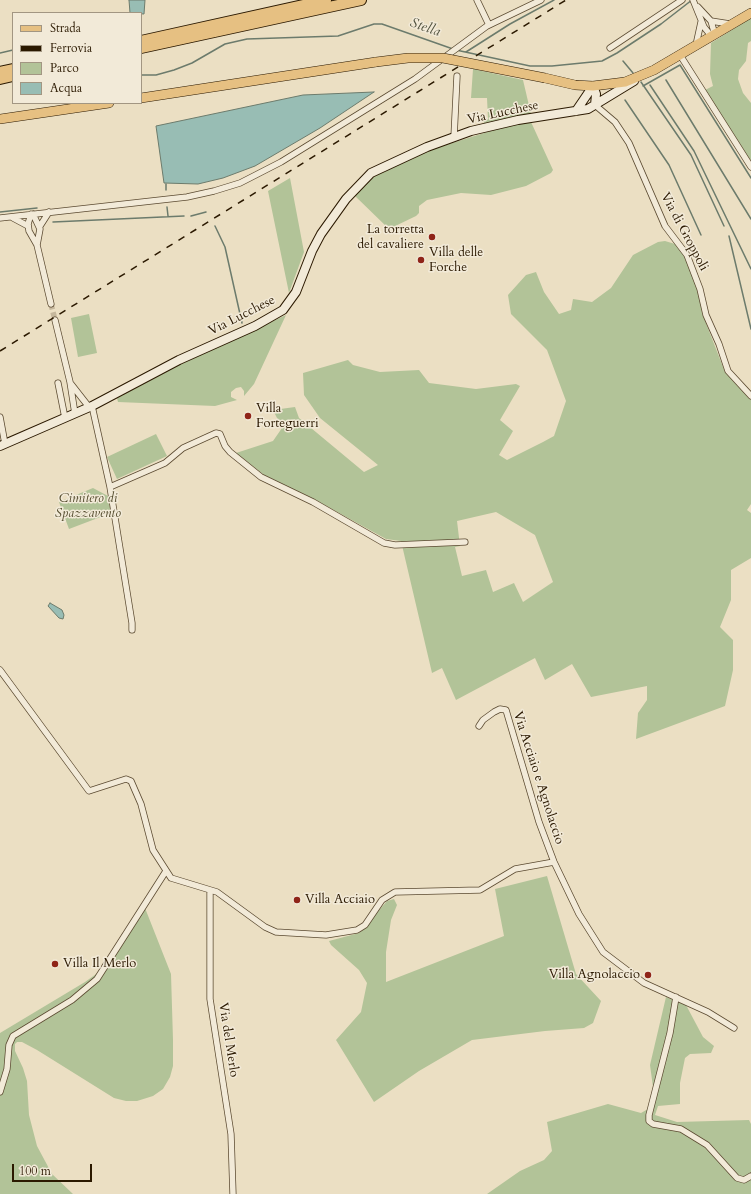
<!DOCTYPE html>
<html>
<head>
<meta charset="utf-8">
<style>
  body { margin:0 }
  #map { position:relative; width:751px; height:1194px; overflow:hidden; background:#ebdfc3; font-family:Cardo,serif }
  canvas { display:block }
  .legend { position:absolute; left:12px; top:12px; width:130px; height:92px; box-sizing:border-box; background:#f2ead8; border:1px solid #a29682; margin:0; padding:5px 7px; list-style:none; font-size:12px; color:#2b1900 }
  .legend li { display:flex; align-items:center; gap:8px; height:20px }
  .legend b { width:20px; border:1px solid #a29682 }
  .scale { position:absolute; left:12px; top:1164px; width:80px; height:18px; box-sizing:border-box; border:2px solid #2b1900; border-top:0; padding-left:5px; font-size:12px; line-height:14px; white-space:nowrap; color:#2b1900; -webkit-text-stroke:3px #f2ead8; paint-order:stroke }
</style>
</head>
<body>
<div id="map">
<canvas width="751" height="1194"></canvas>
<ul class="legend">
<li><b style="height:5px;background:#e6c082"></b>Strada</li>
<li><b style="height:5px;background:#2b1900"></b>Ferrovia</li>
<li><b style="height:11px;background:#b2c398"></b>Parco</li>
<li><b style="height:11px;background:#98bdb4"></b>Acqua</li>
</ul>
<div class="scale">100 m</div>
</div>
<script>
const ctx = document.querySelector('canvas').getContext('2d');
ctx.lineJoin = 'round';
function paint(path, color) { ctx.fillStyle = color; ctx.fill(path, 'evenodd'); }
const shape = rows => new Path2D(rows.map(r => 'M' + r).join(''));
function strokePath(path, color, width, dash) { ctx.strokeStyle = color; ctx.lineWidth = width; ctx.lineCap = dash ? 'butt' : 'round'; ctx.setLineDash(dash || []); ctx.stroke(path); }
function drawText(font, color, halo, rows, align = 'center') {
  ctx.font = font + ' Cardo,serif'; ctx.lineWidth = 3; ctx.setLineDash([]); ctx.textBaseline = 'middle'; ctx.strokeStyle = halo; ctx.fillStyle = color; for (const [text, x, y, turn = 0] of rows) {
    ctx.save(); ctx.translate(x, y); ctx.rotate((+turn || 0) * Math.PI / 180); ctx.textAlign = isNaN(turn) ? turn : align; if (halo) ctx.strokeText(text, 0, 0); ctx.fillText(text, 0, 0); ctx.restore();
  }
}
const green = shape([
  [751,18,751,41,748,43,746,61,739,70,738,79,743,93,751,103,751,161,705,90,713,86,710,74,711,43],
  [473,69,523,80,531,114,484,123,483,120,488,119,487,98,471,98],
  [531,122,553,170,551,173,526,186,491,195,461,193,427,200,419,206,419,213,416,216,389,229,354,195,375,176,430,150,500,128],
  [290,178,304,252,289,293,268,191],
  [665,241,675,244,685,257,698,290,702,313,725,372,751,400,751,504,747,510,751,513,751,558,731,570,731,600,720,627,733,640,733,670,725,706,636,739,638,713,647,700,647,686,591,697,572,664,545,680,535,658,456,700,442,668,432,673,401,541,386,539,321,503,268,478,236,453,273,441,282,428,273,410,295,407,299,418,364,472,378,465,320,418,304,395,303,373,348,360,353,365,380,372,419,370,429,383,476,389,516,384,520,386,500,420,513,431,499,455,507,460,543,442,554,436,566,401,547,350,511,314,508,295,526,275,536,272,544,292,559,314,571,310,573,299,592,302,611,288,633,255,658,242],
  [496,512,535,535,553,582,523,602,514,583,493,592,486,570,462,576,455,547,460,546,457,521],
  [89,314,97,353,78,357,71,318],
  [286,315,254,384,244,396,244,391,241,387,236,388,231,392,231,397,237,400,215,406,118,402,117,398,175,367],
  [156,434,167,456,117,479,107,457],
  [93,488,108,496,111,513,69,529,59,502],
  [547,876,576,974,601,1001,593,1023,584,1028,545,1031,472,1040,419,1071,374,1102,336,1040,361,1012,367,983,359,970,331,945,329,941,359,933,387,901,394,899,397,905,391,920,386,952,386,982,504,936,495,889],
  [145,908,171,974,173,1040,173,1066,170,1077,163,1089,153,1096,137,1101,126,1101,114,1098,37,1050,22,1042,17,1042,15,1044,15,1051,23,1068,27,1081,29,1115,37,1146,52,1174,73,1194,0,1194,0,1033,85,982,110,964],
  [666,997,686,1005,703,1037,714,1046,711,1053,690,1054,685,1058,680,1083,680,1104,658,1106,655,1115,677,1122,749,1120,751,1124,751,1194,487,1194,520,1171,544,1160,552,1151,547,1122,608,1104,641,1113,648,1109,653,1087,650,1065]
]);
const water = shape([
  [129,0,145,0,144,14,130,13,129,0],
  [374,92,320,128,255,166,223,178,198,184,164,183,156,126,303,95,374,92],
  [50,603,62,610,64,615,63,619,59,618,48,606,50,603]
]);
const stream = shape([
  [456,50,530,66,552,66,602,61,617,53,661,24,692,0],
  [466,52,510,24,554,0],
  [0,53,13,50],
  [623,61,633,73],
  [141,75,156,75,174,70,192,63,225,44,247,39,338,36,374,24,382,24,453,49],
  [666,80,751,219],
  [641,82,691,155,724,226],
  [650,85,694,151,751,269],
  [643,86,680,65,751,178],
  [625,100,669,165,701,235],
  [166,184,166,190],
  [167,207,168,216],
  [0,212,37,208],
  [191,216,206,212],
  [53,222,184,216],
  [215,226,225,247,242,323],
  [729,236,751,329]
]);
const streetTunnel = shape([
  [51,304,55,320]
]);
const street = shape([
  [477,0,489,25],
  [693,0,704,27,712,37],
  [698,7,711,21,715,35],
  [711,21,730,24],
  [696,45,701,22],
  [610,48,682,0],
  [680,55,751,167],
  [595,105,615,122,629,143,665,226,687,255,700,289,706,315,719,344,728,371,751,396],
  [454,137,457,76],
  [31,214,28,224,29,231,37,245,51,304],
  [33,214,40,229,37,245],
  [0,218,187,197,214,191,240,183,281,162,415,79,487,26,541,0],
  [13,218,28,226],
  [40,226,49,212],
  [55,320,70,382,75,414],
  [58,383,65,418],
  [71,384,89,407],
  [92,406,110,487,132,623,132,630],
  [0,417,5,444],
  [110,487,165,463,183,448,216,433,220,434,225,446,230,452,261,477,313,502,384,543,395,545,465,542],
  [0,670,89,791,126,779,131,781,141,804,153,850,171,878,217,892,265,927,276,932,326,935,357,930,365,925,382,900,395,892,480,890,515,869,554,862],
  [479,726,483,720,494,712,500,709,506,710,539,822,554,862,579,914,603,952,644,983,708,1012,734,1028],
  [210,890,210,999,231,1134,233,1194],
  [676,997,670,1033,649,1115,649,1121,653,1124,681,1129,707,1145,737,1178,744,1180,751,1176],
  [0,1092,7,1069,9,1045,13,1036,72,1000,97,979,166,871]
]);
const secondary = shape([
  [576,111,593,86,596,94,595,105],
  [0,446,92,406,179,360,255,326,283,310,296,292,312,251,321,234,346,199,371,173,427,147,471,131,518,120,588,109,634,81]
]);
const primary = shape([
  [545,78,575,85,593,86,625,82,654,70,751,13],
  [141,98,376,62],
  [0,119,109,103]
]);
const highway = shape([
  [141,41,326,0],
  [141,48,361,0],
  [0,72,13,69],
  [0,79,13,76]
]);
const rail = shape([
  [0,351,566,0]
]);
const primaryBridge = shape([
  [376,62,408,58,443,58,545,78]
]);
const markers = [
  [432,237,4,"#8f2418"],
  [421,260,4,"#8f2418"],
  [248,416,4,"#8f2418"],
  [297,900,4,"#8f2418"],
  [55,964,4,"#8f2418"],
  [648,975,4,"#8f2418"]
];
const streetNames = [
  ["Via Lucchese",503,113,-12],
  ["Via di Groppoli",684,232,62],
  ["Via Lucchese",242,316,-27],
  ["Via Acciaio e Agnolaccio",538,778,72],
  ["Via del Merlo",228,1040,81]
];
const poiNames = [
  ["La torretta",424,230,"right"],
  ["del cavaliere",424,245,"right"],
  ["Villa delle",429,253],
  ["Forche",429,268],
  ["Villa",256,409],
  ["Forteguerri",256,424],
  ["Villa Acciaio",305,900],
  ["Villa Il Merlo",63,964],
  ["Villa Agnolaccio",640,975,"right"]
];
const parkNames = [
  ["Cimitero di",88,499],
  ["Spazzavento",88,514]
];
const waterNames = [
  ["Stella",425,28,19]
];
paint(green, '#b2c398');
paint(water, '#98bdb4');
strokePath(water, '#6c7b6c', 1);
strokePath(stream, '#6c7b6c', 1.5);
strokePath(streetTunnel, '#c5b79c', 5.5, [5.5, 3]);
strokePath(street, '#5b4a31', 7);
strokePath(secondary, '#2b1900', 10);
strokePath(primary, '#2b1900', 10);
strokePath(highway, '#2b1900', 12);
strokePath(street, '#f2ead8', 5.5);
strokePath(secondary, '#f2ead8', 8);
strokePath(primary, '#e6c082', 9);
strokePath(highway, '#e6c082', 10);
strokePath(rail, '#2b1900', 1.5, [7, 7]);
strokePath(primaryBridge, '#2b1900', 10, []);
strokePath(primaryBridge, '#e6c082', 9);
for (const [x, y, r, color] of markers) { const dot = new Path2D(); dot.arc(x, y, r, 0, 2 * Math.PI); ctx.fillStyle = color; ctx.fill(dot); strokePath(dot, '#f2ead8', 1.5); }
drawText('13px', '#2b1900', '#f2ead8', streetNames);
drawText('13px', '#2b1900', '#f2ead8', poiNames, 'left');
drawText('italic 13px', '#544c2e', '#f2ead8', parkNames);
drawText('italic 14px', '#51523f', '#f2ead8', waterNames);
</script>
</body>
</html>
